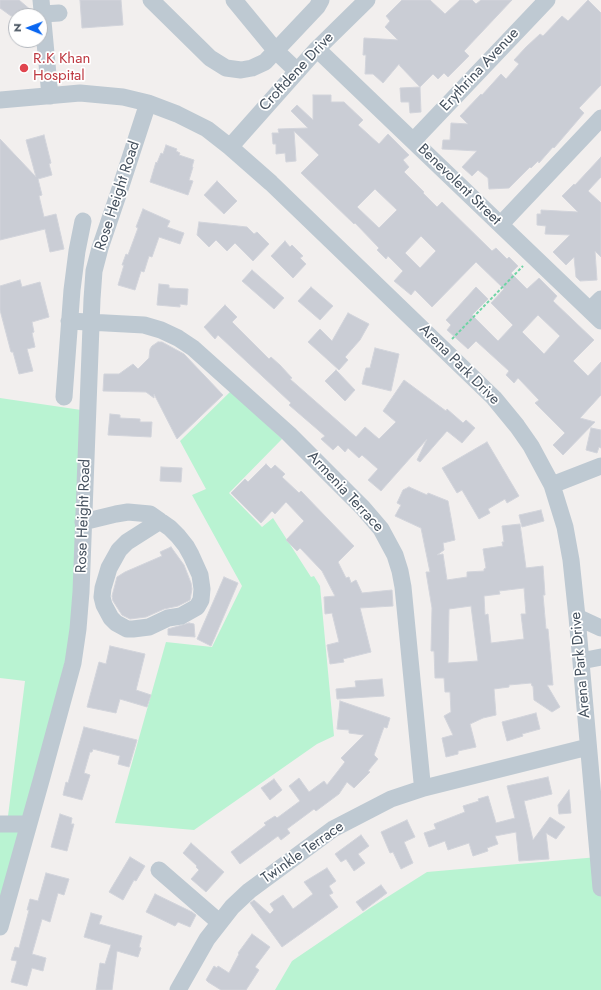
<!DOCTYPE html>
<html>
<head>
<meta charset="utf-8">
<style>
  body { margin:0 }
  #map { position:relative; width:601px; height:990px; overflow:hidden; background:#f2efee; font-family:Jost,sans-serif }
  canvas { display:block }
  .north { position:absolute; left:8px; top:8px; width:40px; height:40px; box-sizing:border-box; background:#fff; border:1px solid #b5b9bf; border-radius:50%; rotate:271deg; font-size:11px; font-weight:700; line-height:16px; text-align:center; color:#45515e }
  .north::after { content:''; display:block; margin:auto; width:14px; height:18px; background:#0966f1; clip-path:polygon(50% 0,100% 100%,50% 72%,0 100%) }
</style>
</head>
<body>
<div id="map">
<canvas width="601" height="990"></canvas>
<div class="north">N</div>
</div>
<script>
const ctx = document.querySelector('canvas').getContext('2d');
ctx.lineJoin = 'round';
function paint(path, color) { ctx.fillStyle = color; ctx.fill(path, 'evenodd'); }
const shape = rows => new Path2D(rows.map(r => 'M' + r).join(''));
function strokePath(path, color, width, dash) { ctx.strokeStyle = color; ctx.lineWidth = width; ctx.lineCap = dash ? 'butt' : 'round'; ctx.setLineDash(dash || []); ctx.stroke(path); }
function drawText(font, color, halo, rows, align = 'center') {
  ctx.font = font + ' Jost,sans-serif'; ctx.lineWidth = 3.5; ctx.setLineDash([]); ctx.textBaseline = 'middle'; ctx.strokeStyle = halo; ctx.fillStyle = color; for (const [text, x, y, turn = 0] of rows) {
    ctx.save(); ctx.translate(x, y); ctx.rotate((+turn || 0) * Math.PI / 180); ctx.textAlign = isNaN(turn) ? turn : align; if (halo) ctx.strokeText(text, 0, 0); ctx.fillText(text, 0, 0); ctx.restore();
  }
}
const green = shape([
  [231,391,282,439,229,493,262,527,273,518,311,577,314,576,320,586,334,736,317,744,194,830,115,823,166,642,212,647,242,586,192,495,206,489,180,441],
  [0,398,88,411,82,592,0,928,0,824,7,824,25,681,0,678],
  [598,857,601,896,601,990,275,990,292,961,370,908,427,872]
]);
const building = shape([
  [0,0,19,0,32,11,27,16,11,16,0,8,0,0],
  [80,0,121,0,123,25,82,28,80,0],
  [402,0,430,0,445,14,460,0,472,0,476,4,481,0,512,0,464,51,469,56,448,77,444,73,438,79,433,74,420,87,400,66,399,64,383,83,373,74,365,74,366,55,363,55,364,38,398,40,385,27,390,21,386,16,402,0],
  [588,0,601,13,601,85,579,108,584,113,554,148,553,147,539,163,538,161,531,168,530,167,509,188,489,189,488,178,478,170,472,176,462,167,477,151,442,149,443,140,450,140,451,123,468,124,460,116,481,94,482,95,501,74,506,79,519,64,514,60,526,47,540,34,543,36,562,16,568,21,588,0],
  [420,87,421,112,410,113,409,102,401,102,400,88,420,87],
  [313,95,331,95,331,102,344,102,363,120,358,125,379,144,388,134,409,155,403,160,409,167,404,172,424,192,423,193,437,207,442,202,492,251,496,248,507,259,509,257,518,266,511,273,527,289,539,278,557,296,553,301,594,340,573,361,588,376,601,362,601,395,580,418,595,422,563,455,553,445,565,433,535,403,539,400,518,378,514,383,506,375,509,371,476,341,468,349,447,330,451,325,446,320,476,287,488,299,472,315,498,341,513,325,491,303,504,289,476,262,432,307,415,290,411,295,394,281,403,271,388,256,386,259,377,250,379,248,355,223,354,224,301,173,319,155,294,131,296,161,286,162,285,153,276,154,276,144,273,144,272,133,279,133,278,129,308,128,291,111,297,105,313,120,313,95],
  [375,189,397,210,379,228,357,207,375,189],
  [421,236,436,251,420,268,405,253,421,236],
  [538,315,560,336,544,354,522,332,538,315],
  [44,135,51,163,49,164,52,175,38,179,42,195,39,196,44,217,56,214,64,249,50,252,45,229,0,240,0,139,36,177,26,140,44,135],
  [166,145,177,149,176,151,180,153,179,155,194,160,192,167,193,167,189,180,193,181,188,195,150,182,156,162,157,163,161,153,163,154,166,145],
  [601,157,601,177,588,191,601,203,601,257,595,251,597,280,580,281,576,277,574,257,566,265,553,252,570,235,545,234,546,226,537,225,537,214,541,214,541,210,578,212,562,196,574,184,575,185,601,157],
  [217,181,237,201,224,214,204,195,217,181],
  [143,209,170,221,167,227,184,233,180,244,159,237,152,257,149,256,144,272,141,271,135,290,118,285,124,265,122,265,126,254,128,255,138,228,136,227,143,209],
  [199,222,247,227,254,234,257,232,269,244,253,261,235,243,227,251,216,240,209,247,197,235,199,222],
  [285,241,290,247,292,245,303,256,300,258,306,264,293,278,271,256,285,241],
  [252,270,284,298,274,309,242,281,252,270],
  [20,280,22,287,40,282,49,317,32,322,34,332,32,333,35,347,27,349,33,371,19,374,13,352,11,352,0,310,0,286,20,280],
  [159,284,169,285,169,288,188,289,187,305,180,304,180,307,157,305,159,284],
  [311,287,333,306,320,320,298,301,311,287],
  [225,305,237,317,232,322,269,359,271,357,280,365,292,378,290,379,356,437,365,427,379,439,396,422,383,411,404,380,446,411,447,409,463,423,466,420,475,428,462,443,447,431,420,462,417,460,427,439,381,491,368,480,378,469,362,455,359,458,348,448,345,452,338,445,333,450,321,439,325,436,289,405,291,403,218,335,215,339,204,327,225,305],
  [348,313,369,324,360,340,345,357,348,360,339,370,308,342,320,329,332,341,348,313],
  [158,342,162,342,184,354,223,395,177,439,154,394,154,398,146,392,103,391,104,374,119,374,133,364,138,369,149,358,150,349,152,346,158,342],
  [375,348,399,354,391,391,362,384,366,368,370,368,375,348],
  [336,370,355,390,345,401,325,381,336,370],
  [110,414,120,415,120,418,140,419,140,422,152,422,151,437,108,435,110,414],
  [591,428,601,430,601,448,599,447,597,453,586,450,591,428],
  [487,442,519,496,507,503,505,499,488,509,490,513,479,519,462,490,457,493,442,468,487,442],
  [266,464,271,469,275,465,285,474,282,477,299,493,301,491,354,546,338,562,346,578,349,577,351,583,356,580,362,593,392,590,393,606,360,608,371,652,343,659,344,662,330,664,327,645,339,642,332,613,325,614,324,597,335,596,322,571,300,548,297,551,286,540,304,521,286,502,275,514,272,511,261,523,231,493,245,479,248,482,266,464],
  [161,467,182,468,181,482,160,481,161,467],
  [409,487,427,495,428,493,448,501,455,540,443,543,444,550,437,555,443,554,447,580,467,577,467,572,484,571,484,569,486,568,483,549,503,546,502,542,504,542,502,526,520,524,526,568,543,566,545,595,543,595,546,629,548,629,553,685,547,685,560,707,552,712,534,700,533,686,532,686,531,683,509,685,509,687,494,689,496,715,483,718,470,724,476,747,458,751,458,754,446,757,442,738,453,735,444,716,451,712,450,692,445,692,444,678,435,678,434,651,431,651,432,608,426,572,430,572,421,528,395,516,401,505,397,503,403,490,409,487],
  [524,588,526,614,521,614,524,639,491,643,488,614,485,615,484,596,500,594,499,591,524,588],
  [471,606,478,661,448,663,449,609,471,606],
  [541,510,544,521,522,527,519,515,541,510],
  [171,547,184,565,191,583,192,589,190,600,178,606,164,609,146,617,130,619,122,615,113,601,112,596,117,577,125,572,162,556,160,552,171,547],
  [224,577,238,583,211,646,197,639,224,577],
  [189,623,194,624,195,637,168,635,168,629,189,623],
  [110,646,145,654,136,690,151,695,147,707,120,699,116,713,87,707,99,662,106,664,110,646],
  [382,679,384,696,337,699,336,689,356,687,355,681,382,679],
  [340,701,390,718,387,728,384,727,374,755,378,759,368,771,370,772,354,788,347,782,339,794,316,811,314,809,287,829,290,833,281,840,278,836,240,864,231,852,266,825,264,823,275,816,277,818,300,801,289,786,299,778,309,792,324,781,327,785,345,762,341,758,364,735,349,733,349,730,337,729,340,701],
  [536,713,540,729,522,734,523,736,507,741,502,722,536,713],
  [84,727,137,740,129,767,118,764,120,756,93,749,92,752,90,752,84,773,90,775,82,800,63,795,66,782,68,783,84,727],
  [548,777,552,794,524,801,533,840,550,817,565,827,556,839,546,833,549,859,519,861,516,832,495,836,498,844,487,848,488,851,473,856,469,843,448,850,445,841,429,847,424,833,436,829,434,824,465,812,463,806,479,801,478,799,488,796,496,823,515,818,507,786,548,777],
  [274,779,282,790,270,800,261,788,274,779],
  [569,790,571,813,559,814,558,805,569,790],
  [60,814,72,818,71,824,74,824,67,851,51,847,60,814],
  [407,820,415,837,404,842,413,863,401,869,393,852,390,853,381,832,407,820],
  [361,835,369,846,358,854,365,863,354,871,346,859,341,862,335,854,361,835],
  [191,843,224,872,206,892,191,879,199,870,196,867,197,866,183,853,191,843],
  [130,857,145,866,136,881,134,880,123,900,109,892,130,857],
  [327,868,336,881,329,886,333,893,329,895,338,907,282,947,250,903,254,900,270,914,274,910,270,904,283,895,293,909,313,894,304,882,327,868],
  [46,873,69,879,64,895,58,893,50,922,42,919,32,954,46,958,43,971,32,968,27,986,11,982,17,961,11,960,15,947,19,948,29,910,27,910,30,899,38,901,46,873],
  [381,885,387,893,363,911,356,902,381,885],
  [155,894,192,912,196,915,190,927,178,922,175,926,146,912,155,894],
  [91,913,102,916,99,924,142,936,139,947,141,948,138,957,117,951,112,990,96,990,100,963,105,964,111,945,84,937,91,913],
  [252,934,270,947,255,967,259,970,246,990,221,990,208,982,206,980,214,966,217,968,218,966,229,973,239,954,238,953,252,934]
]);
const path = shape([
  [452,339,523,266]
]);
const minor = shape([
  [41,0,50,96],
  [151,0,210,58,226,68,241,70,252,68,265,62,317,7,321,0],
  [234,0,276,51,297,71],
  [43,14,59,13],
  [317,49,601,321],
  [0,100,80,93,123,97,148,103,177,114,207,129,230,147,271,183,494,398,517,426,531,446,552,485,565,527,571,560,577,617,601,888],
  [413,141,547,0],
  [230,147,317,49,367,0],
  [501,224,601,118],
  [590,310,601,299],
  [69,321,144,325,161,330,178,338,193,348,289,434,363,508,381,529,395,555,400,571,403,587,422,782,424,788],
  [64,397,72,290,77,251,83,221],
  [552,485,601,466],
  [83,522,116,514,128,512,150,514,170,528,178,536,186,546,191,555,200,575,202,589,201,600,197,607,181,616,168,618,149,627,133,629,127,629,116,623,111,618,104,605,102,597,103,588,109,568,119,550,127,542,160,521],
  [577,617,601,628],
  [581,661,601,657],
  [0,824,22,824,28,825],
  [159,870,219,922],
  [0,927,42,777,73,663,78,629,81,592,92,299,94,271,100,248,117,198,148,103],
  [178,990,207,939,232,907,249,891,333,829,391,799,424,788,588,747]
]);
const markers = [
  [24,68,5,"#e0444e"]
];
const healthNames = [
  ["R.K Khan",33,59],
  ["Hospital",33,76]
];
const streetNames = [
  ["Erythrina Avenue",480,70,-47],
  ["Croftdene Drive",297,72,-47],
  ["Benevolent Street",459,185,44],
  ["Rose Height Road",118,196,-72],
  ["Arena Park Drive",459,365,45],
  ["Armenia Terrace",345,492,47],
  ["Rose Height Road",84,516,-88],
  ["Arena Park Drive",581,665,-95],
  ["Twinkle Terrace",303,853,-35]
];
paint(green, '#b9f3d2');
paint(building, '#cacdd5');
strokePath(building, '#d2d4db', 1);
strokePath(path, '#6ed4a5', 2, [3, 2]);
strokePath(minor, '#bec9d2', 17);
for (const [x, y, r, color] of markers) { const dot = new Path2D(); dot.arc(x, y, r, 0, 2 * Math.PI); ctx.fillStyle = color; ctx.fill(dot); strokePath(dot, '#fff', 1.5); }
drawText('15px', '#be3a42', '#fff', healthNames, 'left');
drawText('15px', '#45515e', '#fff', streetNames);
</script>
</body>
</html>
